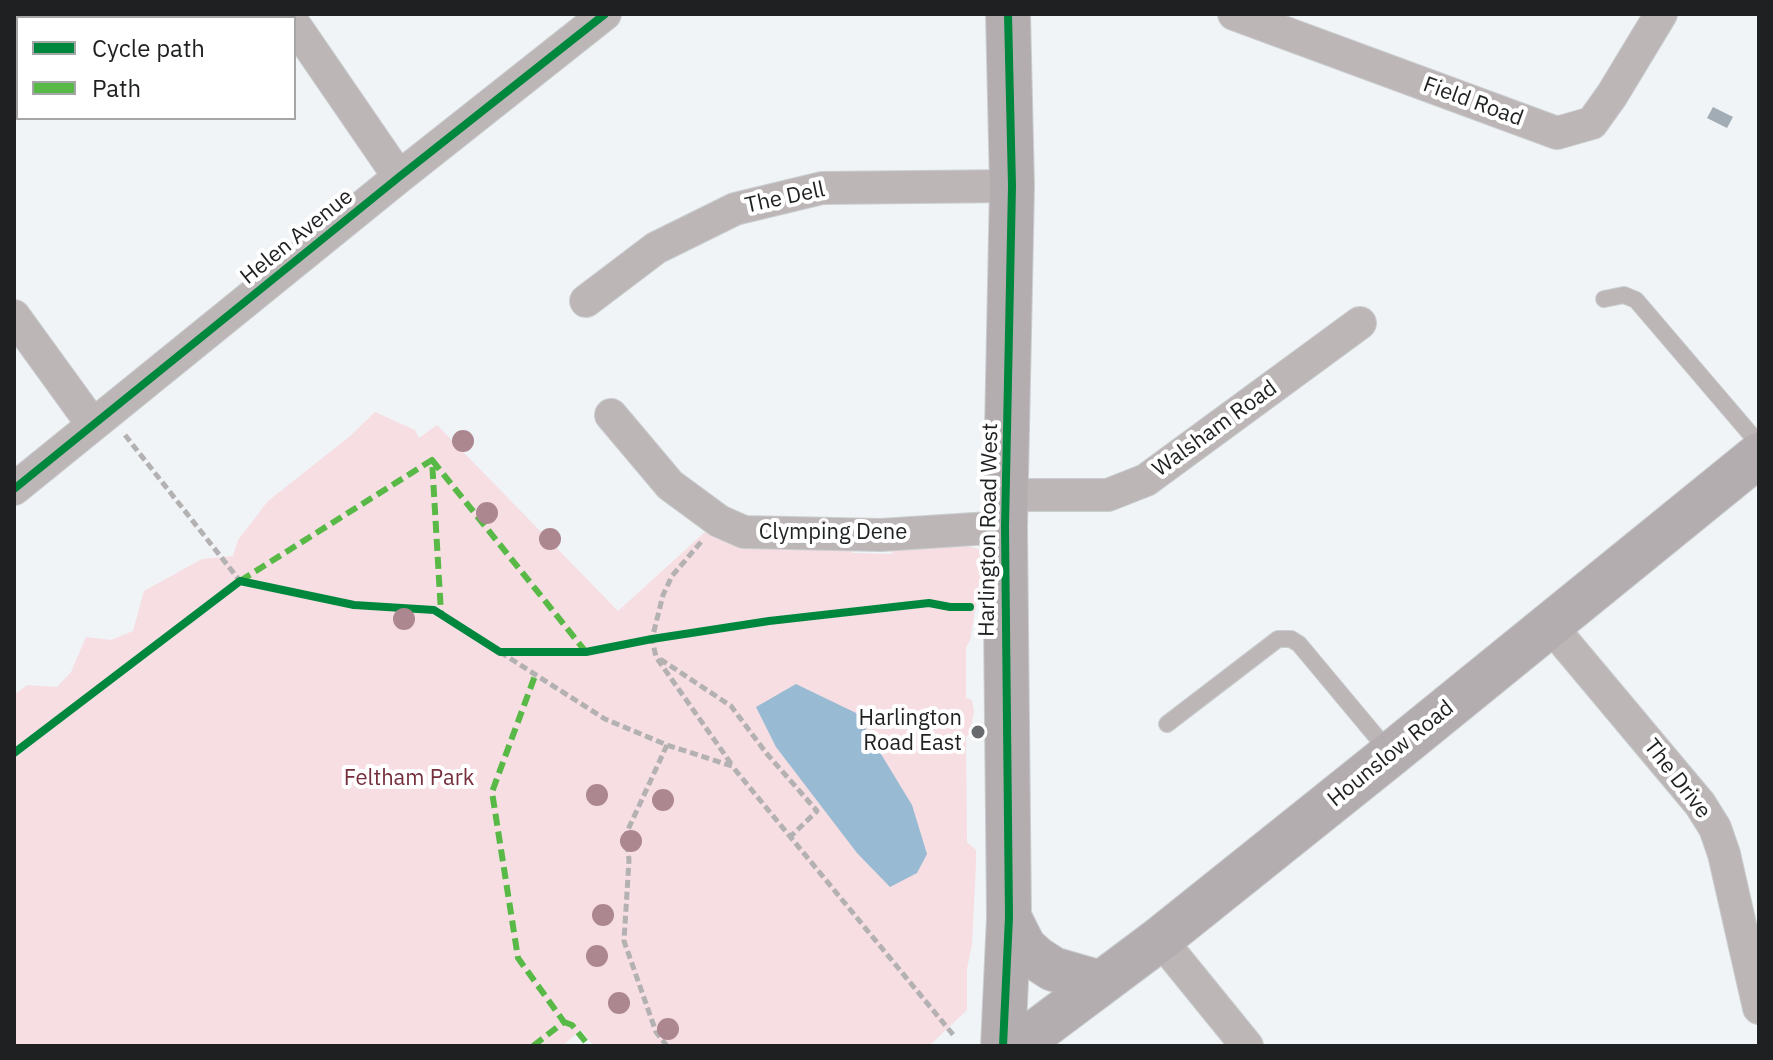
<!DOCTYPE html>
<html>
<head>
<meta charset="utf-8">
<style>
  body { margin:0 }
  #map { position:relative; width:1773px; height:1060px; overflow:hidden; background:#f0f4f7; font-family:"IBM Plex Sans",sans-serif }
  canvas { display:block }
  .frame { position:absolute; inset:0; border:16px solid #1e2022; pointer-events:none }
  .legend { position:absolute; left:16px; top:16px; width:280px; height:104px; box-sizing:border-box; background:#fff; border:2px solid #a5a6a7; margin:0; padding:10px 14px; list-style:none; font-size:24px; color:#1e2022 }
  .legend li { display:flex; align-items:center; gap:16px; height:40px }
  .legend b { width:40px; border:2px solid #a5a6a7 }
</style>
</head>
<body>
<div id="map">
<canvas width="1773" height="1060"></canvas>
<div class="frame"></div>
<ul class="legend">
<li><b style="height:10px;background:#00873e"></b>Cycle path</li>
<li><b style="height:10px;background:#58b947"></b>Path</li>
</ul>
</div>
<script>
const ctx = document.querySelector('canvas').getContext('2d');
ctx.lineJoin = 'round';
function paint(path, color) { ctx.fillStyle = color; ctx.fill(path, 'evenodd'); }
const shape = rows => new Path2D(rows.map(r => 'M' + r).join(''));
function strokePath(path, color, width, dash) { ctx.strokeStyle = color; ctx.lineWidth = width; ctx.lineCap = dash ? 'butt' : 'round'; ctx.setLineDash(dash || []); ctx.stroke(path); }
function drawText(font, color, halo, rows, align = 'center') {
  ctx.font = font + ' "IBM Plex Sans",sans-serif'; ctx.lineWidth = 8; ctx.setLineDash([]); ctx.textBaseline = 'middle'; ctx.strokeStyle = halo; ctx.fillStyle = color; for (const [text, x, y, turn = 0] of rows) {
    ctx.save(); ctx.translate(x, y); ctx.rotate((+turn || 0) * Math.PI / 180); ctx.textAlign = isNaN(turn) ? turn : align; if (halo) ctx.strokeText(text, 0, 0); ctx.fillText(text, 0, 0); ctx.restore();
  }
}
const green = shape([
  [375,412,415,430,419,438,437,425,618,611,705,532,717,539,738,516,850,549,852,553,892,554,895,545,958,543,985,551,970,640,966,648,966,698,972,700,974,711,970,733,966,737,967,842,976,850,976,865,972,944,967,969,967,1010,929,1046,594,1046,581,1030,562,1046,14,1046,14,695,27,685,57,687,71,672,86,637,111,640,133,631,144,591,202,559,233,556,238,540,268,501,349,437]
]);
const water = shape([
  [796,684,856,713,912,805,927,854,917,873,890,887,857,853,776,747,756,707]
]);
const building = shape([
  [1713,107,1733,117,1727,128,1707,118]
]);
const path = shape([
  [125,435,240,581],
  [701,542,672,576,663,595,652,639,656,657,732,765],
  [500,652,605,719,667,745,732,766,955,1037],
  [660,659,731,706,767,754,817,811,791,836],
  [667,745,626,834,629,860,624,941,656,1032,667,1046]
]);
const service = shape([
  [1604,299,1624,295,1636,300,1759,444],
  [1167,724,1278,639,1291,639,1299,644,1390,753]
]);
const minor = shape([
  [1234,14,1557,133,1592,123,1612,95,1661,14],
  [294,24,399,177],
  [586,301,656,248,735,209,822,188,1012,186],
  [14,316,93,425],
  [611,415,670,485,719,521,744,532,881,535,1005,527],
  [14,489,399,177,605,14],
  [1007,495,1108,495,1146,480,1360,323],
  [1550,625,1700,804,1715,828,1724,854,1759,1008],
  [1160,939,1247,1046]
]);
const primary = shape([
  [1009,917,1024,947,1036,958,1053,969,1101,983],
  [1003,1046,1009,917,1005,527,1012,186,1008,14],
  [1017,1046,1160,939,1391,754,1759,455]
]);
const quiet = shape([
  [432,460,586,652],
  [240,581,432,460,441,613],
  [564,1022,572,1025,589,1046],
  [533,1046,564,1022,518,958,492,792,536,673]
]);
const cycleway = shape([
  [14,489,399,177,605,14],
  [14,753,240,581,354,605,434,610,500,652,586,652,652,639,769,621,929,603,950,607,970,607],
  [1003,1046,1009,917,1005,527,1012,186,1008,14]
]);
const trees = [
  [463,441],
  [487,513],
  [550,539],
  [404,619],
  [597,795],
  [663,800],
  [631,841],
  [603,915],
  [597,956],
  [619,1003],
  [668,1029]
];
const markers = [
  [978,732,8,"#686a6d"]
];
const streetNames = [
  ["Field Road",1473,102,20],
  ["The Dell",785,198,-12],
  ["Helen Avenue",297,237,-39],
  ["Walsham Road",1215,429,-36],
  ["Harlington Road West",989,530,-89],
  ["Clymping Dene",833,533],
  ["Hounslow Road",1391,754,-39],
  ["The Drive",1677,779,52]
];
const poiNames = [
  ["Harlington",962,719],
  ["Road East",962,744]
];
const parkNames = [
  ["Feltham Park",409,779]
];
paint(green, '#f6dee3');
paint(water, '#98bbd3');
paint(building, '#a2acb4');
strokePath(service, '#cbced0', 18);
strokePath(minor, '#cbced0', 34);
strokePath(primary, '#cbced0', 46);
strokePath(path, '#b4b1b2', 5, [8, 4]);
strokePath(service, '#bdb6b7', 16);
strokePath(minor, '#bdb6b7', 32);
strokePath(primary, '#b4adaf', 44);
strokePath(quiet, '#58b947', 6, [12, 6]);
strokePath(cycleway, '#00873e', 8);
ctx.fillStyle = '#ac8790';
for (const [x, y] of trees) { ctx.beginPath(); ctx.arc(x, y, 11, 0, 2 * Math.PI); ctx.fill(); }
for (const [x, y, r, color] of markers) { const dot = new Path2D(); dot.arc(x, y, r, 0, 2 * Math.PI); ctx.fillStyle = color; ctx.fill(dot); strokePath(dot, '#fff', 3); }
drawText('22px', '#1e2022', '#fff', streetNames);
drawText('22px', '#1e2022', '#fff', poiNames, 'right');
drawText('22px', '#752e3c', '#fff', parkNames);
</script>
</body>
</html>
